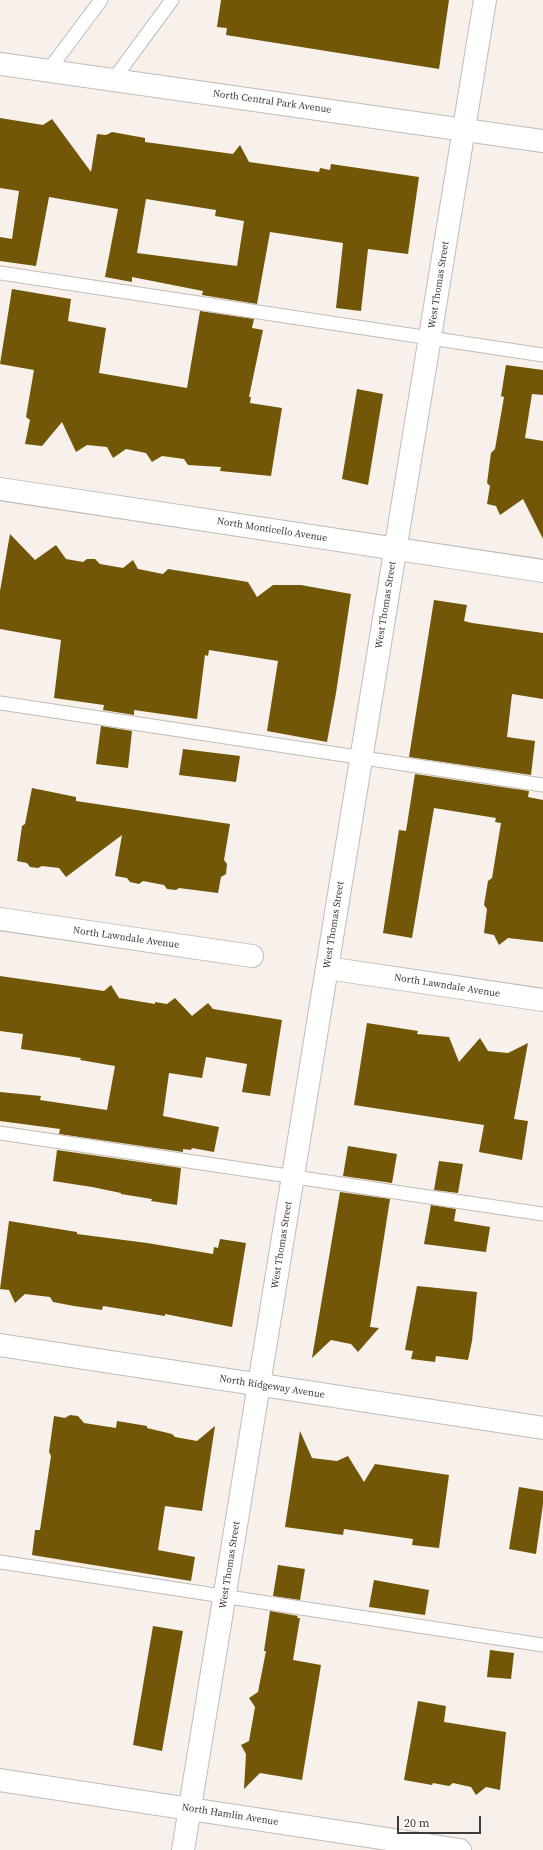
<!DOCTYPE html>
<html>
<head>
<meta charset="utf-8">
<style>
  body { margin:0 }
  #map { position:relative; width:543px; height:1850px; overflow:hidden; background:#f8f0ea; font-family:"Source Serif 4",serif }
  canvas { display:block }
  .scale { position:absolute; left:397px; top:1816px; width:84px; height:18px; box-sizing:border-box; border:2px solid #3d3a38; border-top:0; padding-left:5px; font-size:12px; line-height:14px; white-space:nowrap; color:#3d3a38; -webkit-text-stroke:3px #fff; paint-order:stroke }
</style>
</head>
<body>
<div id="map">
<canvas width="543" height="1850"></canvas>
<div class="scale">20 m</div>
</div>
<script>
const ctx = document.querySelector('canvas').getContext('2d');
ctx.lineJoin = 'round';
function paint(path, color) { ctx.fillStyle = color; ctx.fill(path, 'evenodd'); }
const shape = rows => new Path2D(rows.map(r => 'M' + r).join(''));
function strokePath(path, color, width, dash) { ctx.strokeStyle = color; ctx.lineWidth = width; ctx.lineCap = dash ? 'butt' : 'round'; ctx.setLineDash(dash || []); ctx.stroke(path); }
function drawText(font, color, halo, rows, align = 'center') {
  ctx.font = font + ' "Source Serif 4",serif'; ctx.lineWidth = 4; ctx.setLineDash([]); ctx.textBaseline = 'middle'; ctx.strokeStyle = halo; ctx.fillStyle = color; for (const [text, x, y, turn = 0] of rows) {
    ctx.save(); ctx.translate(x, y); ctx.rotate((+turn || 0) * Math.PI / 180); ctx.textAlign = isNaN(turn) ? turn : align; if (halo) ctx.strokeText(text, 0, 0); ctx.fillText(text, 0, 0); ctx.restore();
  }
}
const building = shape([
  [221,0,449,0,439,69,226,35,227,28,217,27],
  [0,118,43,125,52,119,91,172,97,134,106,135,112,132,145,138,145,142,233,154,240,145,249,162,319,172,320,168,330,170,331,164,419,177,408,254,368,249,361,311,336,308,343,243,270,232,257,304,202,295,203,291,132,277,132,282,105,277,118,209,49,197,36,266,0,261,0,237,12,239,19,191,0,188],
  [146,199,216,210,215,216,244,221,237,266,137,253],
  [12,289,71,299,68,321,106,328,99,373,187,388,200,311,254,319,252,328,263,330,249,397,251,397,250,403,282,408,271,476,220,471,221,467,188,465,184,459,162,456,152,462,146,453,126,449,113,458,107,447,87,445,76,452,62,422,42,446,25,444,30,420,26,417,34,370,0,364],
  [506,365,543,370,543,395,532,394,525,438,543,441,543,539,523,499,500,515,496,506,487,504,490,486,487,483,491,453,495,449,504,397,501,396],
  [357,389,383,394,368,485,342,479],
  [10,534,35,560,56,545,66,559,83,562,87,559,95,559,100,564,123,568,133,560,138,569,163,574,168,569,248,582,257,597,273,585,301,585,351,594,336,693,327,742,267,731,278,661,209,650,208,656,205,655,197,719,134,710,134,715,103,710,104,705,54,698,61,640,0,629,0,591],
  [434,600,467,605,464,621,472,623,543,633,543,699,512,694,507,737,535,741,531,775,409,757],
  [101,726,132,731,128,768,96,764],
  [183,749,240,756,236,782,179,775],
  [415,774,529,791,528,797,543,800,543,942,508,938,499,945,494,935,484,933,487,909,484,905,488,881,492,878,501,823,495,822,496,818,434,808,412,938,383,933,399,830,406,831],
  [32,788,76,797,76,801,230,824,224,860,227,864,226,874,221,877,218,893,179,888,176,890,167,889,164,885,143,881,139,884,130,882,127,878,115,876,122,835,66,877,59,868,42,866,38,868,30,867,27,863,17,861,22,826,25,824],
  [0,976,104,991,111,985,119,998,155,1004,155,1002,167,1004,175,998,192,1016,208,1003,213,1009,282,1020,270,1096,242,1092,247,1064,206,1057,202,1078,169,1073,163,1116,219,1127,214,1152,192,1148,191,1150,183,1149,183,1152,59,1134,60,1129,0,1121,0,1092,41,1096,40,1100,107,1110,115,1066,80,1060,81,1058,21,1049,23,1034,0,1031],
  [367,1023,418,1031,417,1034,449,1037,459,1062,480,1038,488,1051,508,1053,528,1043,514,1119,528,1121,522,1160,479,1152,484,1125,354,1105],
  [348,1146,397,1154,392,1183,343,1176],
  [57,1150,181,1168,177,1205,151,1201,152,1199,121,1194,121,1193,92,1187,53,1181],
  [439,1161,463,1164,458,1193,434,1190],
  [340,1192,390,1199,370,1327,379,1328,358,1352,351,1344,331,1340,312,1358],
  [431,1205,456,1209,454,1221,490,1227,486,1252,424,1244],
  [9,1221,77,1232,77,1234,147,1243,213,1254,214,1247,218,1248,220,1239,246,1243,232,1327,165,1314,165,1316,103,1306,102,1310,74,1306,53,1302,50,1297,25,1294,15,1303,9,1290,0,1289],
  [417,1286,477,1292,472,1341,468,1360,436,1356,435,1362,411,1359,413,1351,405,1350],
  [70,1415,78,1416,84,1423,116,1428,117,1421,147,1426,147,1428,172,1434,175,1437,197,1441,215,1426,202,1511,165,1506,158,1550,195,1557,191,1581,32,1555,35,1530,40,1530,51,1456,49,1452,54,1416,65,1418],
  [300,1431,312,1458,337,1461,348,1456,364,1482,375,1464,449,1475,439,1548,412,1545,413,1539,344,1529,343,1535,285,1527],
  [519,1487,543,1491,543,1504,536,1554,509,1549],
  [278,1565,305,1569,300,1600,273,1596],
  [374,1580,429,1590,425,1615,369,1607],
  [270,1611,298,1616,297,1618,300,1618,293,1660,321,1665,302,1780,260,1773,244,1789,246,1754,241,1745,249,1741,255,1707,249,1698,258,1692,266,1651,264,1651],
  [153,1626,183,1631,162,1751,133,1745],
  [490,1650,514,1653,511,1679,487,1677],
  [418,1701,446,1706,444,1722,506,1732,500,1790,486,1787,476,1795,471,1787,453,1783,449,1786,433,1783,432,1785,404,1780]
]);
const service = shape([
  [48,71,101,0],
  [113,80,172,0],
  [0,273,543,355],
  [0,703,543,785],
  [0,1133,543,1214],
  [0,1562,543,1645]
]);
const minor = shape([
  [0,489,543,571],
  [0,919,252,956],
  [327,968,543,1000],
  [0,1345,543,1428],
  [183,1850,485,0]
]);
const tertiary = shape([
  [0,64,543,141],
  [0,1780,460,1850]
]);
const streetNames = [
  ["North Central Park Avenue",272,102,8],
  ["West Thomas Street",439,285,-81],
  ["North Monticello Avenue",272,530,9],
  ["West Thomas Street",386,605,-81],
  ["West Thomas Street",334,925,-81],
  ["North Lawndale Avenue",126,938,8],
  ["North Lawndale Avenue",447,986,9],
  ["West Thomas Street",282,1245,-81],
  ["North Ridgeway Avenue",272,1387,9],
  ["West Thomas Street",230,1565,-81],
  ["North Hamlin Avenue",230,1815,9]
];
paint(building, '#715707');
strokePath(service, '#c2bbb5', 15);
strokePath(minor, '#c2bbb5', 24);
strokePath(tertiary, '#c2bbb5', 24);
strokePath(service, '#fff', 13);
strokePath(minor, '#fff', 22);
strokePath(tertiary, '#fff', 22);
drawText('10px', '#3d3a38', '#fff', streetNames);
</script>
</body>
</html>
